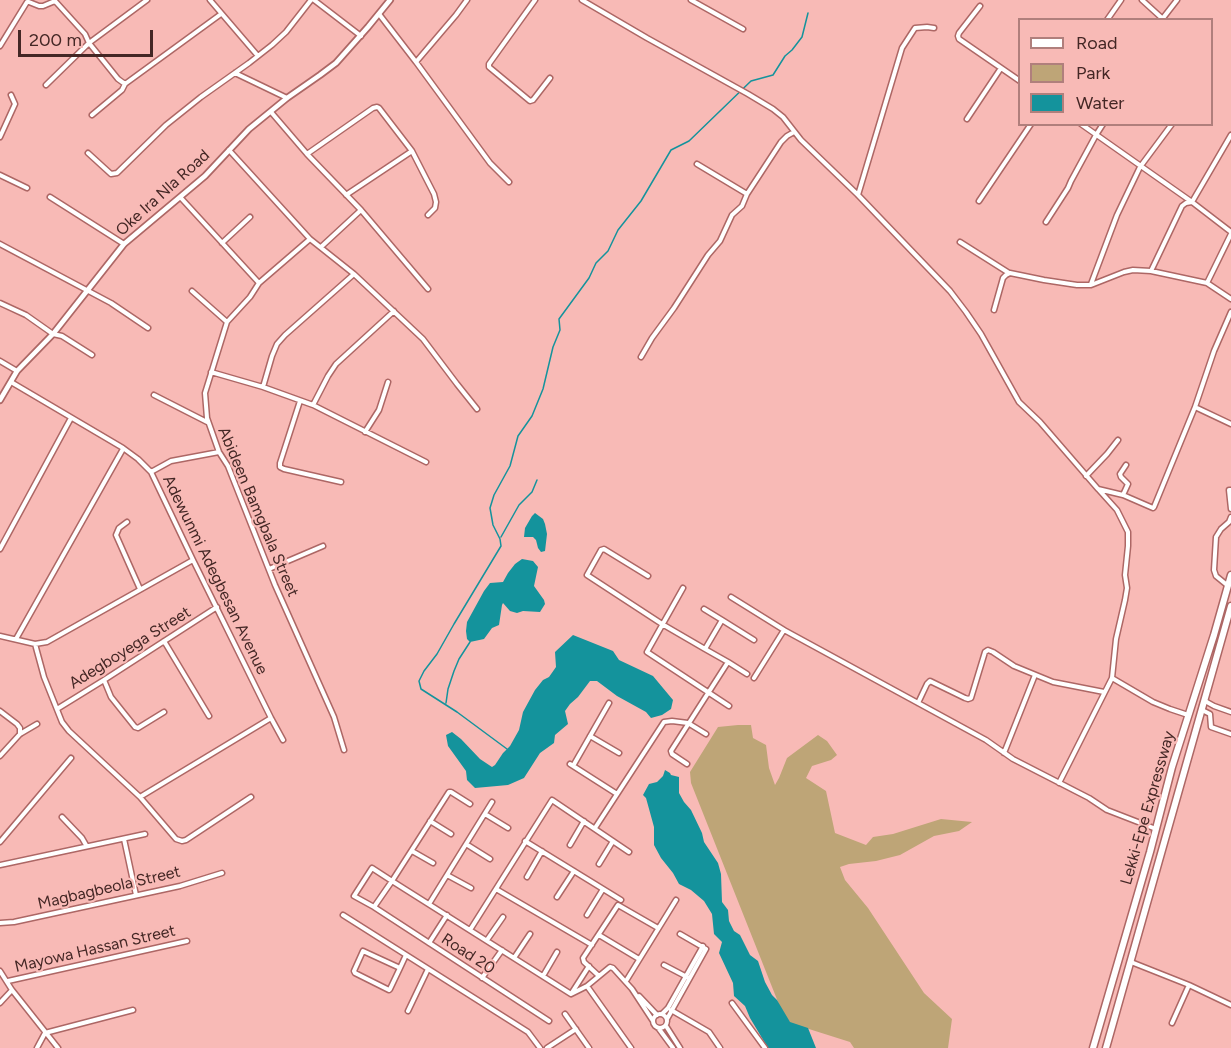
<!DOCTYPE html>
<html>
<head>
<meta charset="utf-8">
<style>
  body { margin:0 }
  #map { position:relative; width:1231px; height:1048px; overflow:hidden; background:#f8bab6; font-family:Figtree,sans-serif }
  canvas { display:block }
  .legend { position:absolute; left:1018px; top:18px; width:195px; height:108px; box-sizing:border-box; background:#f8bab6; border:2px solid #b07f7c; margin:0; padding:8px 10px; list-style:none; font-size:18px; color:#442725 }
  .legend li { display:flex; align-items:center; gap:12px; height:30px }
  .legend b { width:30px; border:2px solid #b07f7c }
  .scale { position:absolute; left:18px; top:30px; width:135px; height:27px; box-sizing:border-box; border:3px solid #442725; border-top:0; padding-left:8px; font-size:18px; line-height:21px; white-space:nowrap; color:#442725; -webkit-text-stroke:4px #f8bab6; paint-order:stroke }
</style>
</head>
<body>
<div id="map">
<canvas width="1231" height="1048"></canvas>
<ul class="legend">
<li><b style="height:8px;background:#fff"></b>Road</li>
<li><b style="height:16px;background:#bea577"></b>Park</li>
<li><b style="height:16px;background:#14939c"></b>Water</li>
</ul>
<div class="scale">200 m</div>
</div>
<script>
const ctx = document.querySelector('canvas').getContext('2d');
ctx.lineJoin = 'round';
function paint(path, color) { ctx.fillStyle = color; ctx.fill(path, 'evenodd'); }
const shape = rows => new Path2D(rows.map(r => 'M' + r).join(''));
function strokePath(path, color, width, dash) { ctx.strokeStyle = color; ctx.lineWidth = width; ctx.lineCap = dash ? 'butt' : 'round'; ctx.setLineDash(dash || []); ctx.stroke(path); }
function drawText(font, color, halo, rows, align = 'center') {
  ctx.font = font + ' Figtree,sans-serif'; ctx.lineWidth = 4.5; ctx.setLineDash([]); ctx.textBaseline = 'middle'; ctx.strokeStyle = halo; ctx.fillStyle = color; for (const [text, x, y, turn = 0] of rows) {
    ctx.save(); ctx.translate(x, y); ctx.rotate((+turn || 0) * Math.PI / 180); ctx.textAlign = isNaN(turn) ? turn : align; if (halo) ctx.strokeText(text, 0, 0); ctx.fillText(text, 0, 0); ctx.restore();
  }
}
const green = shape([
  [738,725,751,725,753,738,766,745,769,768,775,785,779,778,787,758,818,735,827,741,837,755,831,760,812,766,806,778,826,791,835,833,866,845,873,837,893,834,941,819,972,822,959,831,934,836,900,855,876,861,849,864,840,867,845,880,868,908,924,993,952,1019,948,1048,854,1048,850,1042,790,1023,780,1007,691,783,690,772,718,727]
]);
const water = shape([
  [535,513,543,519,545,524,547,534,545,551,541,552,538,548,536,540,533,537,524,537,525,528,532,516],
  [522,559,533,561,538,567,534,586,544,600,545,604,540,612,523,611,517,613,510,611,503,603,502,605,499,625,492,628,484,639,470,642,467,639,466,631,467,622,484,591,490,583,503,582,508,573,515,564],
  [573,635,613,651,619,660,653,676,673,700,671,709,662,715,651,718,646,712,617,696,597,681,590,681,578,697,570,704,565,711,568,724,555,735,554,743,540,753,524,778,508,785,475,788,467,780,466,771,448,746,446,735,452,732,461,739,480,759,492,767,495,765,503,753,510,746,519,730,523,712,535,690,543,680,549,677,556,667,555,652],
  [665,770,670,773,671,775,679,777,679,793,684,802,691,810,702,833,704,842,718,863,721,874,722,902,728,910,729,921,734,931,740,935,750,955,758,961,765,982,772,995,777,1000,790,1022,808,1028,816,1048,768,1048,750,1018,745,1006,734,996,733,983,719,953,722,942,714,934,712,914,704,901,691,890,679,884,673,873,661,858,654,845,654,827,646,798,643,795,649,784,657,782,663,776]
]);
const stream = shape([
  [501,537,519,505,532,492,537,480],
  [446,703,448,689,454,671,459,659,470,642],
  [507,749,457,712,421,689,419,681,424,671,437,654,454,624,501,546,500,539,493,525,490,508,494,495,510,466,518,436,532,416,543,389,553,347,560,330,559,319,589,278,596,263,608,251,618,230,641,201,671,150,689,141,751,81,773,75,785,56,792,50,802,37,808,13]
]);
const minor = shape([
  [147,0,89,43,118,79,125,84,221,14],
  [210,0,258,56],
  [314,0,361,36],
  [535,0,489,64,489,67,530,101,533,100,550,78],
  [582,0,647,38,748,94,773,109,783,117,801,140,858,195,950,291,966,312,981,334,1019,402,1040,422,1098,489,1123,495,1153,508,1154,507,1195,407,1231,424],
  [691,0,743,29],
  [1142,0,1164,20],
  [980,6,959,33,958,36,959,39,1020,81],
  [379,14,416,62,490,163,509,182],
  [1163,18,1177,0],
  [1107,20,1121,0],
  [0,46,27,2,29,2,39,6,43,6,55,1],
  [416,62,456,15,467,0],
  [235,73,287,98],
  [46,85,89,43,85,34,55,1],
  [271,112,307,154,361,210,428,289],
  [92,115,122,90,125,84],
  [967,119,1001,68],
  [1081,124,1192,202,1231,232],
  [0,137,15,104,11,95],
  [229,150,310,239,354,274,423,339,457,384,477,409],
  [88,153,111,174,117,173,166,125,201,97,249,63,272,45,286,32,311,0],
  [307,154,373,108,377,107,379,108,412,151,434,194,436,202,435,208,428,215],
  [697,164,747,194],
  [0,175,27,188],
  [346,195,412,151],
  [858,195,902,48,915,28,927,27,934,28],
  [50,197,124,244],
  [181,198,259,283],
  [979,201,1031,124],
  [1046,222,1068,188,1071,181,1096,135,1103,124],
  [310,239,259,283,250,297,227,322,205,393,207,418,219,452,228,466,275,585,334,717,344,750],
  [960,242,1009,273],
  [222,243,250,217],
  [0,244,111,303,148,328],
  [321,247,361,210],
  [1151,271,1182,206,1186,203,1192,202,1231,135],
  [1207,283,1231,234],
  [1091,284,1117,215,1140,167,1172,124],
  [192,291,227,322],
  [0,303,26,315,53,334,62,336,92,355],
  [994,310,1003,278,1006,275,1010,273,1044,280,1077,285,1091,285,1124,272,1133,270,1151,271,1207,283,1231,299],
  [641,357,652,338,674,308,708,255,720,241,732,215,742,206,747,194,781,142,787,136,794,132],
  [0,361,17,371],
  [211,372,263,387,313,405,426,462],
  [11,382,123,448,138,459,151,472,193,560,271,718,283,740],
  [263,387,272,356,277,344,285,335,354,274],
  [154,395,207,422],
  [300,401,280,463,280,467,284,469,341,482],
  [313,405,328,376,336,364,394,311],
  [1195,407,1214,351,1231,312],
  [365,432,379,410,388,382],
  [151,472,171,461,219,452],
  [1086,476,1107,454,1118,440],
  [1231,490,1229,490,1231,509],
  [1123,495,1128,484,1121,477,1120,474,1126,465],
  [127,522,119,528,116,535,140,589],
  [0,549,71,418],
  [269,569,323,546],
  [648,576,604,549,601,550,587,575,662,624,705,649],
  [1227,585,1216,576,1214,570,1216,537,1221,529,1229,522,1231,517],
  [683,588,647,652,729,706],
  [731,597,784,630,986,740,1013,759,1089,798,1107,810,1156,829],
  [704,609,722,620],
  [0,636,35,644,47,642,193,560],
  [16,639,123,449],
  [164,641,209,716],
  [35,644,44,677,62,722,69,731,140,797,176,839,182,841,186,840,251,797],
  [728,662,747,674],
  [754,678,784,630],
  [1112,678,1153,702,1170,709,1188,715],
  [104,680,111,697,135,727,138,728,164,712],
  [1205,701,1214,706,1231,712],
  [918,703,927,684,930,681,965,698,968,699,971,698,985,652,988,650,993,652,1014,666,1053,682,1104,692],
  [57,709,104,680,217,607],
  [1202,710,1210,714,1211,727,1231,734],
  [0,711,17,724,20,728,20,734],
  [590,736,619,753],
  [1004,753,1035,675],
  [0,756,20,734,37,724],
  [570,764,617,794],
  [687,764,672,754,671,751,728,662,705,649,722,620,754,640],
  [573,766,609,703],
  [1059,783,1112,678,1116,639,1125,600,1127,588,1125,575,1128,546,1128,532,1117,510,1099,490],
  [140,797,271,718],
  [470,804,451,792,449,792,392,881,372,868,354,896,374,907,549,1021],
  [485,814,508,828],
  [62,817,82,838,86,845],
  [430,821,451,834],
  [595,828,664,722,672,721,688,723,706,734],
  [124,839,136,895],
  [525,841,621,900],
  [0,842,71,758],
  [466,844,490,859],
  [570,845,584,821],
  [412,851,433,863],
  [599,864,613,841],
  [0,865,145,834],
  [447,875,471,888],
  [527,877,542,851],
  [496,889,592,945],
  [557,897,574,871],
  [429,904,492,802],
  [374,907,392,881,571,994,587,986,631,1048],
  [343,915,528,1032,540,1048],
  [587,915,603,889],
  [0,923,14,922,180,886,222,873],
  [470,930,552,800,629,852],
  [599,935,639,959],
  [487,940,503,917],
  [429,943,447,915],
  [514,958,530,934],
  [1131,962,1189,985,1231,1005],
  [664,965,687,977],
  [400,968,363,951,354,971,355,973,389,990,390,989,400,968,406,955],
  [0,971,12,990,58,1048],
  [543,976,557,952],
  [599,976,584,962,583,958,618,905,658,928],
  [482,978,502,950],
  [8,981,187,941],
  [626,981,676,900],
  [587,986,610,967,613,968,632,989,653,1021],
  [571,994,589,966],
  [639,996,657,1015],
  [0,1003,12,990],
  [732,1003,765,1048],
  [671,1010,709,1032,720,1048],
  [408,1011,428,969],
  [565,1014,589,1048],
  [662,1014,668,1008,703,946],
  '653 1021a7 7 0 1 1 14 0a7 7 0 1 1-14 0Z',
  [667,1019,706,949,680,934],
  [1172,1023,1189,985],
  [666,1026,680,1048],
  [659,1029,673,1048],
  [37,1048,45,1033,133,1010],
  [547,1048,576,1029]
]);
const tertiary = shape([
  [0,400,17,371,53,334,124,244,205,176,249,129,287,98,320,75,336,63,368,27,390,0]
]);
const trunk = shape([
  [1093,1048,1150,852,1172,767,1214,635,1231,575],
  [1106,1048,1231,606]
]);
const streetNames = [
  ["Oke Ira Nla Road",163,193,-42],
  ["Abideen Bamgbala Street",258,512,67],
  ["Adewunmi Adegbesan Avenue",215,575,64],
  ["Adegboyega Street",130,648,-32],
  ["Lekki-Epe Expressway",1148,808,-74],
  ["Magbagbeola Street",109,888,-13],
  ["Mayowa Hassan Street",95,949,-13],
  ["Road 20",468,954,33]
];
paint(green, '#bea577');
paint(water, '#14939c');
strokePath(stream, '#14939c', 1.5);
strokePath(minor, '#ad6765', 7);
strokePath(tertiary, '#ad6765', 8);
strokePath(trunk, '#ad6765', 9);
strokePath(minor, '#fff', 4);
strokePath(tertiary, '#fff', 4.5);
strokePath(trunk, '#fff', 6);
drawText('16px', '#442725', '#f8bab6', streetNames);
</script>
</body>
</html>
